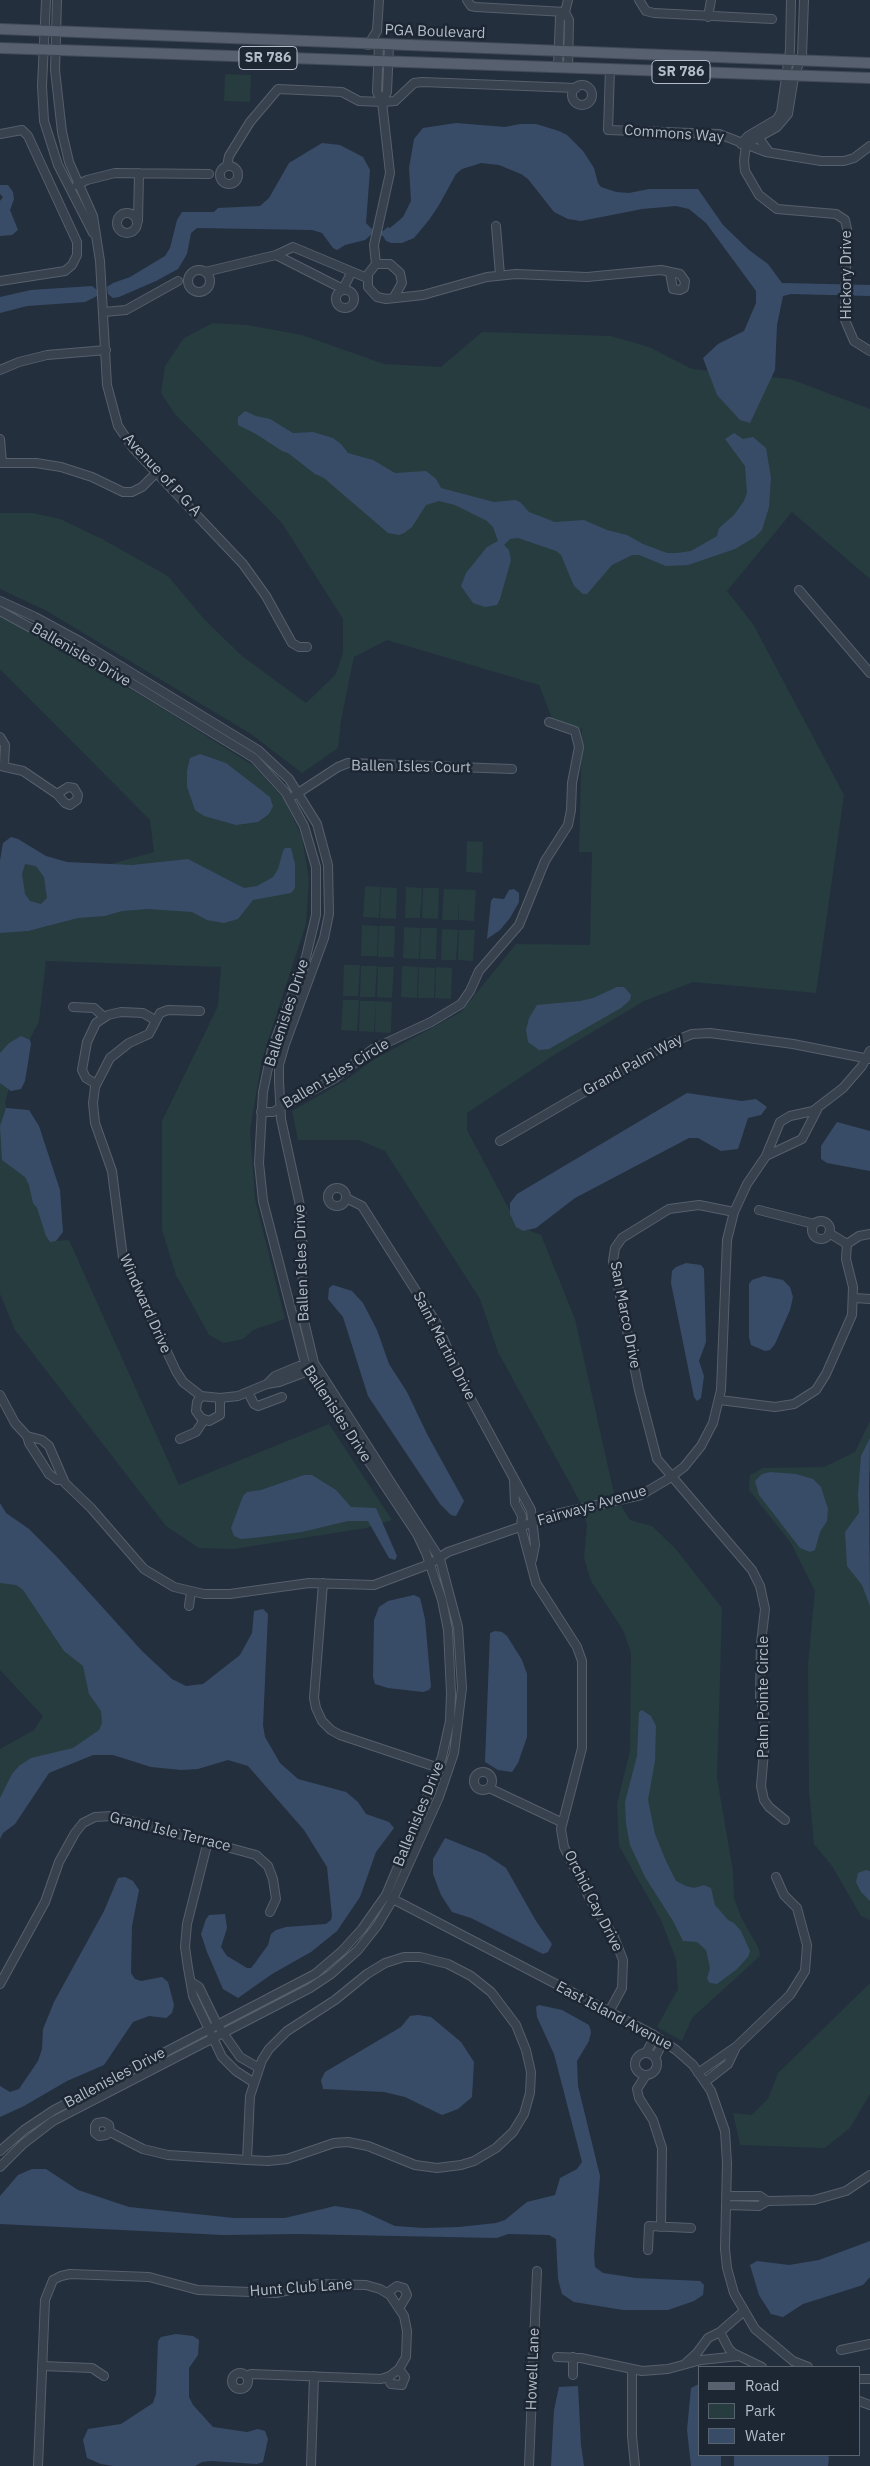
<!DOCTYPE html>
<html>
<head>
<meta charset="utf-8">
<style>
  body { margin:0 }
  #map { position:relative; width:870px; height:2466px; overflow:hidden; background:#242f3e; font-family:"IBM Plex Sans",sans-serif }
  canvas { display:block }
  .legend { position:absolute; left:698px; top:2366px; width:162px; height:90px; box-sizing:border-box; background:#1d2633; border:1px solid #59626f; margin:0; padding:6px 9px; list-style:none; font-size:15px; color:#b4bcc9 }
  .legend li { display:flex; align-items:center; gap:10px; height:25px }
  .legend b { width:25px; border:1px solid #59626f }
</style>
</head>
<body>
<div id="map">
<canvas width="870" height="2466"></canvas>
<ul class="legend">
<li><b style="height:6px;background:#56606e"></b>Road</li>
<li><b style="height:14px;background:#263c3f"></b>Park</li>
<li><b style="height:14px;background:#394c67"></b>Water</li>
</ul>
</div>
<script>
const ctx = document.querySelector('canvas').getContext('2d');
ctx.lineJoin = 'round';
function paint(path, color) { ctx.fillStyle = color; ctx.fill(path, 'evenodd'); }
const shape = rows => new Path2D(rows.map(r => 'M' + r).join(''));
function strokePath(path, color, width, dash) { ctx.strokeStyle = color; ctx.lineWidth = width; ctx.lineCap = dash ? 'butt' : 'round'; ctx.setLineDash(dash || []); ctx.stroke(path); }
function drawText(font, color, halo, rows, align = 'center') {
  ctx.font = font + ' "IBM Plex Sans",sans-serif'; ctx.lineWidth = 5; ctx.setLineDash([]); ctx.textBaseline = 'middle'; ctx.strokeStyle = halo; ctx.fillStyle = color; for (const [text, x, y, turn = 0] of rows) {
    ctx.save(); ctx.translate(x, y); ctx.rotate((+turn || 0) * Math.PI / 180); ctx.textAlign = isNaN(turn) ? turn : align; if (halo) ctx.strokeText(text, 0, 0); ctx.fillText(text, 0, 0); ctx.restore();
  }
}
const green = shape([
  [225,74,251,75,250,102,224,101],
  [213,323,247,325,302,335,384,364,441,367,482,332,611,336,649,347,692,369,790,379,870,409,870,579,792,512,727,591,753,624,844,795,816,993,693,982,644,1001,554,1055,467,1113,467,1130,518,1226,541,1235,575,1319,614,1494,630,1520,652,1526,675,1548,722,1608,717,1778,733,1871,734,1898,741,1917,759,1949,760,1956,692,2018,682,2041,657,2027,678,1989,676,1959,661,1920,619,1846,617,1804,630,1751,631,1653,623,1630,591,1581,584,1558,587,1524,579,1500,498,1352,480,1299,385,1151,359,1140,298,1140,292,1111,346,1080,373,1060,461,1012,516,944,590,945,592,852,579,852,582,729,552,718,539,685,387,640,354,657,341,720,338,748,302,773,251,734,47,611,0,589,0,513,33,513,60,519,102,539,168,576,204,619,242,656,306,703,336,674,343,653,343,619,282,523,175,414,161,393,165,366,184,338],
  [0,615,27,628,157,705,254,766,284,799,302,837,309,880,306,924,262,1059,250,1130,255,1199,285,1319,253,1330,243,1339,224,1343,209,1335,176,1275,162,1230,162,1121,218,1006,221,967,46,961,39,1021,15,1069,5,1102,18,1157,55,1241,69,1240,179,1485,329,1424,392,1520,366,1528,234,1549,199,1548,166,1526,15,1330,0,1294,0,879,29,859,93,869,154,852,150,820,0,669],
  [467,841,483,842,482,873,466,872],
  [365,886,380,887,379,918,363,917],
  [381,887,397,888,396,919,380,918],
  [406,887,422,888,420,918,405,918],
  [423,888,439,888,438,919,422,918],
  [444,889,476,890,474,921,459,920,459,901,458,920,442,920],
  [362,925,378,926,377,956,361,956],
  [379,926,395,926,394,957,378,957],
  [404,927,420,928,419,959,403,958],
  [421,928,437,928,436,959,420,959],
  [442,929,458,930,456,960,441,960],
  [459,930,475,930,473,961,458,960],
  [344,965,360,965,358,996,343,996],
  [361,966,377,966,375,997,360,997],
  [402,966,418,967,417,998,401,997],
  [378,967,394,967,392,998,377,997],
  [419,967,435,968,434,998,418,998],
  [436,967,452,968,451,999,435,998],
  [343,1000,359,1000,357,1031,341,1030],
  [360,1001,376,1001,374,1032,359,1031],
  [376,1001,392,1002,391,1033,375,1032],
  [870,1421,870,1469,866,1490,870,1572,870,1920,861,1916,832,1866,814,1844,809,1790,808,1664,815,1591,791,1543,749,1490,750,1475,763,1468,824,1467,855,1452],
  [0,1572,206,1734,101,1740,41,1767,0,1824,0,1749,34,1730,43,1716,0,1670],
  [870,1983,870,2094,850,2128,825,2148,740,2145,733,2113,752,2115,768,2099,778,2073]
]);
const water = shape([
  [456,123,505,127,520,124,536,124,559,131,567,135,583,151,594,168,598,183,601,187,616,192,629,193,649,189,698,189,723,225,749,250,768,264,782,283,870,285,870,296,791,294,783,296,777,325,775,370,750,423,740,420,717,395,703,358,718,344,744,331,756,303,756,291,706,223,689,209,676,206,642,209,581,221,568,219,554,212,528,179,521,174,499,165,481,163,462,169,456,174,439,205,429,220,414,238,402,243,391,243,386,241,383,236,372,234,365,240,345,245,337,250,333,248,322,233,312,230,197,228,191,233,187,254,178,269,156,281,119,297,113,298,108,294,107,287,113,283,130,277,165,256,170,248,177,220,182,212,214,212,218,208,260,206,269,198,289,163,322,143,340,145,363,157,370,170,366,223,372,229,383,231,388,227,390,228,403,217,411,201,409,168,414,139,423,128],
  [0,185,8,185,13,192,14,199,10,210,18,230,12,235,0,236,0,201,3,197,0,194],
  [92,286,97,290,97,296,85,302,27,306,0,313,0,297,31,290],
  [245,411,256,416,270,419,293,433,313,432,333,438,341,444,348,453,373,460,395,473,426,471,436,479,441,488,494,502,515,500,520,502,529,512,555,522,584,520,607,530,627,535,643,544,667,553,677,553,691,551,717,536,719,528,734,515,744,501,747,493,745,466,725,439,734,433,743,439,753,437,766,448,771,478,769,507,762,530,755,537,735,549,688,565,666,566,639,555,632,555,612,565,587,594,583,594,574,586,561,555,556,551,518,538,510,539,504,545,509,550,511,560,500,599,497,605,485,607,473,603,461,586,466,573,487,547,498,541,493,527,487,521,455,505,439,501,426,505,412,527,404,533,399,535,388,533,324,478,315,474,288,453,282,451,256,434,238,425,238,417],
  [200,754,226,763,270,797,273,806,269,814,258,822,236,825,204,816,195,810,187,787,187,771,190,758],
  [11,837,18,839,46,856,67,862,132,865,188,859,244,888,257,886,273,877,278,869,283,851,285,848,291,848,295,864,295,888,291,893,253,900,238,919,224,923,207,920,192,912,148,909,122,911,105,916,78,918,28,931,0,933,0,861,3,843],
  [25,864,36,866,44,877,47,898,41,904,30,901,25,894,22,874],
  [514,889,519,893,519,902,510,918,500,930,487,939,491,901,493,898,504,899,509,890],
  [617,987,624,987,631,995,630,1000,621,1008,549,1049,539,1050,528,1042,526,1030,529,1018,537,1005,580,1001,593,998],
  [21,1036,30,1040,31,1044,25,1081,21,1089,11,1091,0,1083,0,1053,9,1043],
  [687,1093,742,1101,756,1099,767,1107,761,1115,748,1118,738,1149,721,1151,698,1138,689,1138,575,1198,536,1228,523,1231,516,1227,510,1214,510,1203,517,1194],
  [6,1108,29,1110,39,1126,60,1190,63,1232,56,1241,50,1242,46,1236,37,1208,33,1203,29,1185,25,1177,2,1160,0,1126],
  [837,1122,870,1131,870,1171,827,1163,821,1159,821,1146],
  [686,1263,701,1265,704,1269,706,1342,699,1361,704,1376,701,1398,697,1401,694,1397,671,1283,672,1271,676,1267],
  [764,1276,783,1280,790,1287,793,1297,790,1310,775,1344,770,1350,765,1351,751,1345,749,1337,749,1284,752,1280],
  [333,1285,352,1291,363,1303,377,1330,389,1364,407,1392,427,1434,464,1501,456,1516,451,1515,440,1504,368,1396,343,1317,328,1299,329,1288],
  [870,1438,869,1486,870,1606,862,1585,847,1566,845,1532,859,1513,858,1494,861,1456],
  [770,1472,796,1474,813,1479,821,1487,828,1509,827,1521,820,1532,815,1550,810,1552,800,1548,759,1495,755,1481,762,1474],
  [304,1475,312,1475,336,1490,351,1507,376,1508,397,1556,395,1560,389,1558,368,1521,348,1521,302,1532,253,1538,241,1539,234,1536,231,1528,243,1496,247,1492,261,1490],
  [0,1503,6,1513,29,1529,57,1557,142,1651,172,1679,186,1686,203,1684,240,1655,252,1633,254,1611,263,1609,268,1614,263,1725,265,1737,280,1763,298,1779,346,1792,358,1802,366,1814,389,1822,394,1828,376,1852,360,1897,337,1931,311,1952,272,1974,238,1998,223,1989,207,1952,201,1934,206,1919,209,1915,225,1914,227,1928,221,1947,227,1956,247,1968,251,1968,255,1963,268,1945,271,1934,276,1930,286,1927,326,1924,331,1920,332,1916,327,1867,304,1830,248,1766,228,1760,198,1769,181,1770,151,1767,113,1755,93,1755,49,1773,15,1824,3,1833,0,1839,0,1798,12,1774,19,1766,31,1758,73,1748,99,1730,102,1723,101,1711,89,1694,83,1666,64,1651,23,1590,16,1585,0,1583],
  [414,1595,420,1598,425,1619,431,1687,429,1690,423,1692,388,1688,375,1684,373,1677,374,1620,379,1607,388,1601],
  [495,1631,502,1632,507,1636,522,1660,527,1674,527,1737,518,1763,512,1772,498,1770,485,1762,490,1633],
  [642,1710,651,1716,656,1726,655,1761,648,1800,655,1834,666,1861,676,1881,686,1886,694,1888,704,1885,711,1888,715,1905,728,1920,734,1923,741,1931,750,1951,748,1957,737,1969,717,1984,710,1983,707,1979,710,1968,706,1950,697,1942,683,1941,673,1921,645,1877,630,1845,626,1824,625,1802,637,1756,639,1712],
  [445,1838,485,1854,506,1868,536,1921,552,1944,548,1952,543,1954,471,1918,452,1912,441,1895,433,1874,433,1859],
  [866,1870,870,1871,870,1901,861,1892,856,1882,858,1873],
  [125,1877,133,1881,139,1890,132,1926,131,1973,135,1979,141,1981,162,1977,168,1982,174,2005,172,2013,166,2018,149,2016,133,2022,104,2065,67,2081,24,2106,0,2117,0,2086,10,2092,19,2089,38,2061,42,2049,43,2029,54,2002,104,1911,118,1878],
  [539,2005,562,2010,589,2025,591,2032,589,2041,577,2061,578,2086,600,2176,594,2255,595,2267,603,2273,636,2278,700,2281,704,2285,703,2295,694,2301,668,2310,623,2310,574,2302,562,2294,558,2279,556,2239,549,2235,508,2234,497,2238,299,2234,223,2235,0,2224,0,2196,18,2175,32,2169,46,2169,78,2190,129,2207,234,2218,285,2218,335,2206,360,2210,395,2226,424,2228,459,2227,496,2223,505,2220,527,2202,555,2195,560,2178,577,2169,582,2162,554,2054,537,2017,536,2007],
  [418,2015,431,2017,461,2042,474,2062,472,2097,458,2109,442,2115,405,2097,384,2092,323,2089,321,2080,325,2072,401,2027,410,2016],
  [870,2241,870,2277,863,2285,803,2304,783,2317,771,2314,759,2295,750,2265,757,2261,789,2265,819,2260],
  [176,2334,193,2336,199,2340,198,2355,189,2368,189,2397,193,2405,213,2427,247,2432,258,2429,265,2431,268,2439,263,2462,257,2464,211,2461,202,2462,195,2466,113,2466,101,2464,87,2458,83,2440,88,2429,121,2424,153,2403,156,2394,158,2341,161,2337],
  [699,2384,699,2455,721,2455,721,2466,691,2466,687,2430,691,2388],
  [578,2386,581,2445,584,2466,551,2466,554,2410,559,2387],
  [734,2455,826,2455,829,2457,828,2466,734,2466]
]);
const minor = shape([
  [46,0,42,86,44,121,58,165,93,233],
  [57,0,55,70,62,132,69,162,93,216,100,261,107,385,118,426,133,448,243,564,266,596,292,643,299,647,307,647],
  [467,0,471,6,476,7,565,12],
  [639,0,646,11,654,13,772,19],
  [804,0,802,55,794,77,788,114,777,127,746,144,744,161,745,171,759,195,777,209,836,214,845,220,847,229,845,320,854,341,870,351],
  [565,12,569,20,568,68],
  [708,17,711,0],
  [368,45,377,31,379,0],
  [558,67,560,17,565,12,568,0],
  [610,69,608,130,719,134,766,152,821,161,844,161,854,158,870,146],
  '572 95a10 10 0 1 1 20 0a10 10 0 1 1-20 0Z',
  [382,102,387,92,389,46],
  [0,134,22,130,28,136,77,242,77,255,72,265,65,271,0,281],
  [756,134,769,152],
  [741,144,748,136,777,119,781,112,790,50,791,0],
  '220 175a9 9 0 1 1 18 0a9 9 0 1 1-18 0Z',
  [227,166,229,156,250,122,278,89,342,92,359,101,382,102,395,101,414,83,422,82,576,88],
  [77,185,87,180,115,173,209,174],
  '117 223a10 10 0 1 1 20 0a10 10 0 1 1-20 0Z',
  [138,221,139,173],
  [496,226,500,275],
  [276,255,343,289,351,273],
  [376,264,374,245,390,173,382,102,377,92,379,45],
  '188 281a11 11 0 1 1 22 0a11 11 0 1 1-22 0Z',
  [205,272,276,255,293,247,367,278],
  '336 299a9 9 0 1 1 18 0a9 9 0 1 1-18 0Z',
  [394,297,402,283,400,273,390,264,376,264,368,274,368,287,377,297,386,299,423,295,487,277,516,274,587,277,661,270,680,274,685,281,684,288,680,290,673,289,670,273],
  [104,312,126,310,178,281],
  [0,370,19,362,47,355,106,350],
  [0,439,2,463],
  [0,463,36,463,61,467,92,477,123,492,132,492,142,487,157,472],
  [799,590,870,673],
  [0,601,35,617,81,642,258,750,289,779,317,824,328,865,329,914,324,938,285,1044,279,1065,279,1081,281,1119,302,1215,303,1317,314,1363,440,1559,458,1627,462,1688,454,1753,439,1797,393,1899,377,1926,358,1950,331,1974,310,1988,53,2121,23,2144,0,2167],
  [0,611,123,678,254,758,286,793,304,826,316,867,316,915,306,957,272,1049,263,1092,259,1163,263,1201,306,1367,417,1534,426,1553,442,1600,448,1630,451,1693,450,1721,442,1757,426,1800,386,1895,362,1929,342,1951,315,1974,54,2110,24,2130,0,2151],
  [0,737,5,745,4,766],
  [0,766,23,771,57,794],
  [68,787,74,788,78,795,77,800,70,805,65,803,57,794,68,787],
  [295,795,338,767,348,763,512,769],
  [73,1007,94,1008,104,1017],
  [200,1011,168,1010,160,1013,149,1034,129,1043,110,1058,95,1087,93,1103,95,1123,112,1171,123,1258,176,1371,183,1382,201,1396,220,1398,238,1396,267,1384,279,1382,303,1373,306,1367],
  [96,1084,86,1078,82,1070,87,1042,96,1023,108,1015,121,1012,143,1013,155,1020],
  [261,1112,273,1112,280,1108,335,1078,373,1049,431,1022,461,1004,470,991,479,971,519,925,545,861,568,825,571,810,572,783,579,747,575,731,549,722],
  [500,1141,667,1044,692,1034,710,1033,793,1044,870,1059],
  [766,1156,802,1139,817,1110],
  '328 1197a9 9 0 1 1 18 0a9 9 0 1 1-18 0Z',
  [346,1198,362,1206,437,1324,461,1381,531,1510,535,1545,532,1560],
  [759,1210,814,1224],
  [734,1212,699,1205,669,1209,622,1238,615,1248,613,1261,639,1390,657,1459,752,1570,760,1586,765,1609,761,1643,760,1697,764,1712,765,1740,761,1786,764,1800,769,1807,785,1820],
  '812 1230a9 9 0 1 1 18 0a9 9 0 1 1-18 0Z',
  [829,1233,847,1244],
  [854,1298,870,1299],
  [267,1384,275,1376,299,1366,309,1365],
  [248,1392,254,1404,258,1406,282,1397],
  [0,1395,15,1423,27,1436,29,1443,49,1474,57,1480,63,1480],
  [201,1396,197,1402,196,1411,201,1418,209,1421,220,1415,220,1398],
  [720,1400,775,1407,794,1404,816,1390,826,1374,852,1315,853,1287,846,1259,847,1244,859,1236,870,1234],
  [27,1436,42,1440,49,1446,65,1483,91,1508,144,1569,174,1587,204,1594,230,1594,309,1583,374,1585,430,1564,448,1552,557,1514,641,1495,668,1479,684,1467,701,1446,713,1423,721,1390,727,1240,734,1212,747,1184,766,1156,780,1122,790,1116,813,1111,843,1088,862,1066,870,1051],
  [180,1439,196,1432,204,1420],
  [514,1480,515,1503,522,1516,521,1527,536,1583,577,1647,582,1661,582,1748,561,1829,564,1847,591,1901,614,1937,623,1960,622,1988,609,2012],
  [323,1583,314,1698,316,1708,322,1721,331,1730,340,1735,442,1769],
  [189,1606,191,1592],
  '474 1781a9 9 0 1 1 18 0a9 9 0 1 1-18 0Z',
  [489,1788,561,1822],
  [208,1841,187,1924,185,1947,188,1968,193,1996,222,2057,236,2071,253,2082],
  [389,1897,652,2034,676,2050,693,2065,711,2091,725,2131,727,2163,725,2249,727,2268,734,2293,755,2329,793,2361,808,2367],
  [191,1982,199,1987,217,2024,240,2057,259,2068],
  [0,1984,45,1902,59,1862,75,1833,83,1823,95,1817,112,1816,256,1855,268,1866,273,1879,276,1899,270,1912],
  [646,2053,655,2036],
  '635 2064a11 11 0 1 1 22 0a11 11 0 1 1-22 0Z',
  [655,2058,663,2042],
  [698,2073,737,2046,790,1995,805,1971,807,1945,797,1908,784,1895,776,1877],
  [646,2075,637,2089,639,2098,653,2120,662,2148,661,2227],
  [705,2082,728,2064,736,2047],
  [110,2132,109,2125,104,2122,97,2123,95,2126,95,2133,99,2136,106,2135,110,2132,143,2149,168,2155,247,2160,268,2161,287,2159,334,2143,348,2142,368,2146,415,2165,437,2168,461,2165,474,2161,496,2148,513,2132,524,2114,530,2093,531,2072,526,2050,516,2025,491,1992,471,1976,448,1964,420,1957,404,1957,385,1963,367,1974,335,2000,287,2031,269,2049,262,2060,250,2096,247,2160],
  [726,2196,760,2196,767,2201],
  [726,2205,759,2206,767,2201,814,2200,846,2191,870,2175],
  [648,2250,649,2226,691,2228],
  [387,2293,397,2286,404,2288,407,2295,400,2307],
  [720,2332,729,2349,733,2353,762,2367],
  [841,2350,870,2344],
  [557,2357,581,2358,642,2371,668,2369,701,2360,739,2356],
  [686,2363,697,2353,708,2338,720,2332,744,2311],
  [42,2366,92,2368,104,2376],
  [632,2369,632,2436,635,2466],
  '232 2381a8 8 0 1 1 16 0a8 8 0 1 1-16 0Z',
  [573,2375,573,2357],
  [387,2377,391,2384,402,2385,405,2377,399,2369],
  [859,2379,870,2379],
  [859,2401,870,2405],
  [38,2466,45,2300,53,2280,61,2276,70,2274,149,2277,198,2290,276,2293,317,2284,366,2285,380,2289,390,2295,404,2316,407,2331,406,2357,399,2369,390,2376,381,2379,251,2374,247,2376],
  [311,2466,314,2376],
  [529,2466,537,2271]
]);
const major = shape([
  [0,29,870,63],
  [0,48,870,78]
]);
const shields = [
  [268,58,58],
  [681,72,58]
];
const shieldNames = [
  ["SR 786",268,58],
  ["SR 786",681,72]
];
const streetNames = [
  ["PGA Boulevard",435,32,2],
  ["Commons Way",674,134,4],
  ["Hickory Drive",847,275,-90],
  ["Avenue of P G A",162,475,47],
  ["Ballenisles Drive",81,655,30],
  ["Ballen Isles Court",411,767,1],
  ["Ballenisles Drive",287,1013,-72],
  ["Grand Palm Way",633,1065,-29],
  ["Ballen Isles Circle",336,1074,-31],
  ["Ballen Isles Drive",302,1263,-92],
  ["Windward Drive",145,1304,66],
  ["San Marco Drive",625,1315,79],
  ["Saint Martin Drive",444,1346,63],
  ["Ballenisles Drive",337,1414,57],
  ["Fairways Avenue",592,1506,-16],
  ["Palm Pointe Circle",764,1697,-90],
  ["Ballenisles Drive",419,1814,-68],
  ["Grand Isle Terrace",170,1832,14],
  ["Orchid Cay Drive",593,1901,63],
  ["East Island Avenue",614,2016,28],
  ["Ballenisles Drive",115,2078,-28],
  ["Hunt Club Lane",301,2288,-4],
  ["Howell Lane",533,2369,-88]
];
paint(green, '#263c3f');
paint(water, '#394c67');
strokePath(minor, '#565f6c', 10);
strokePath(major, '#414a57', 12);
strokePath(minor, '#38414e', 8);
strokePath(major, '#56606e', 10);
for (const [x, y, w] of shields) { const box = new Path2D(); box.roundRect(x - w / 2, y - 11.5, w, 23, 4); ctx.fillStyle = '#1d2633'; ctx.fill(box); strokePath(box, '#b4bcc9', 1); }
drawText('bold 14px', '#b4bcc9', null, shieldNames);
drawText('15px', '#b4bcc9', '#1d2633', streetNames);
</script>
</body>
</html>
